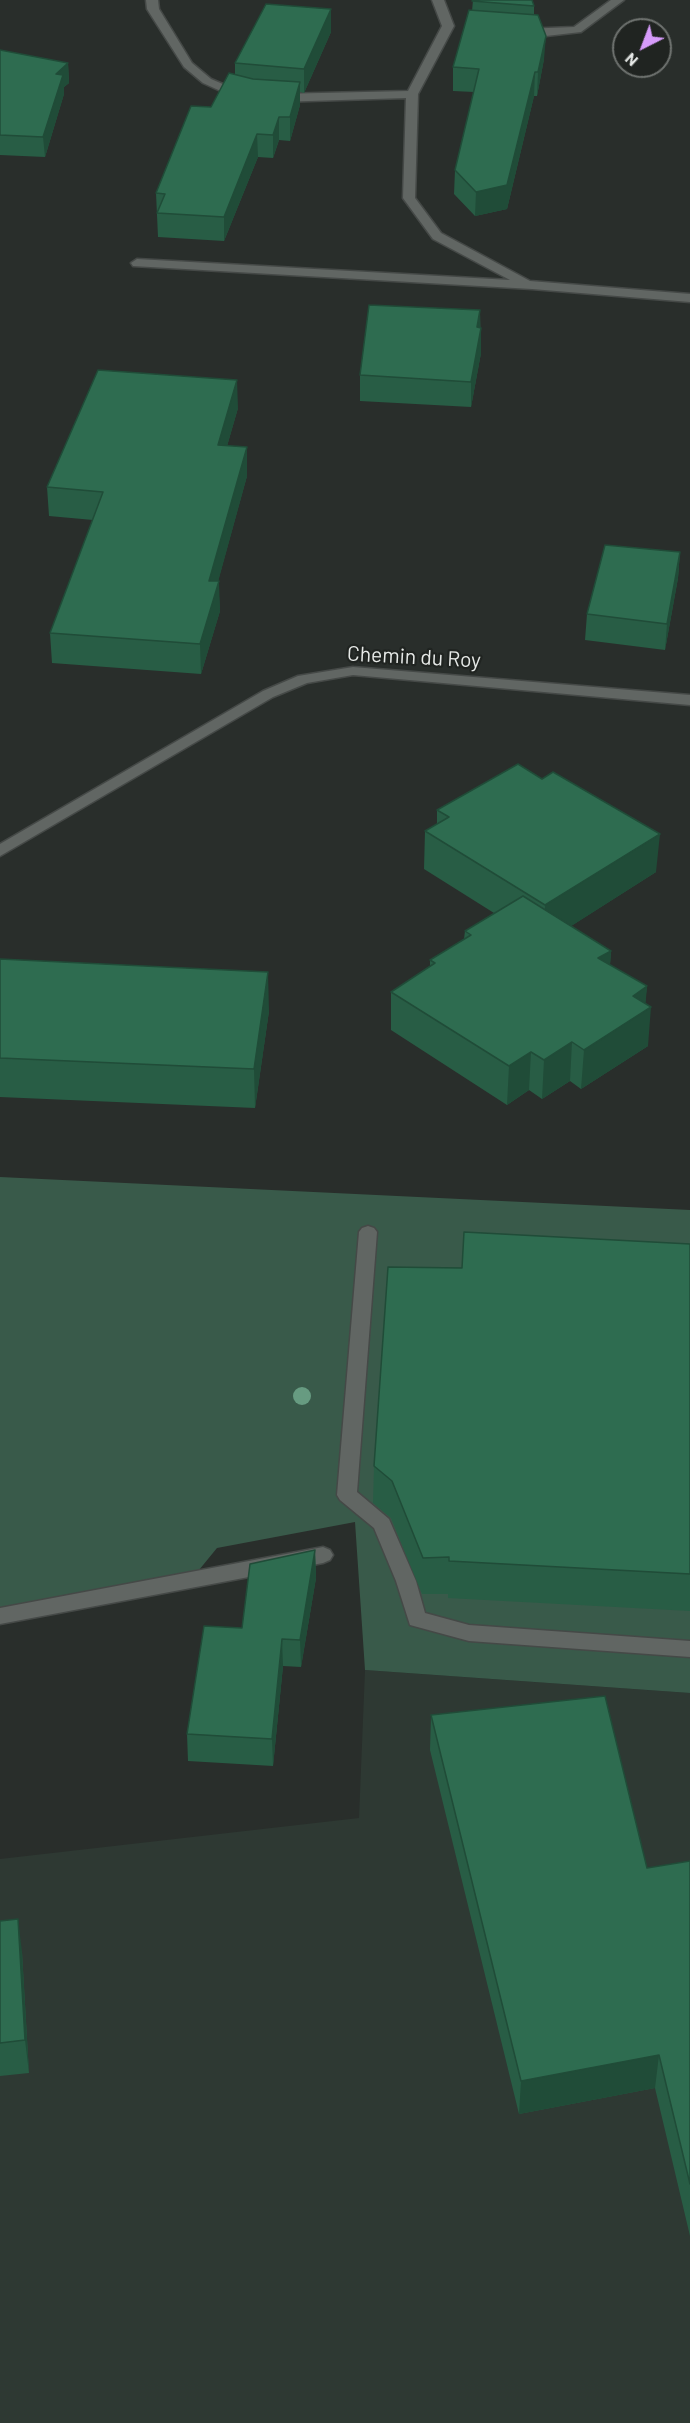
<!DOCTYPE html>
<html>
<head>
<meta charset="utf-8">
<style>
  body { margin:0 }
  #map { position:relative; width:690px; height:2423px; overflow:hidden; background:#292e2b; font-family:Barlow,sans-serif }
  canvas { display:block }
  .north { position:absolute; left:612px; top:18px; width:60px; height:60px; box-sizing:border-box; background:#202421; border:2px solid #6f7370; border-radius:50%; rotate:222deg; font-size:16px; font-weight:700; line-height:24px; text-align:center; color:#e6e9e7 }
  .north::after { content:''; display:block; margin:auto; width:21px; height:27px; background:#d69bfa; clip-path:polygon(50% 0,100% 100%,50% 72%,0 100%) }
</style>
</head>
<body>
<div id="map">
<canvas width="690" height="2423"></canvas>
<div class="north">N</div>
</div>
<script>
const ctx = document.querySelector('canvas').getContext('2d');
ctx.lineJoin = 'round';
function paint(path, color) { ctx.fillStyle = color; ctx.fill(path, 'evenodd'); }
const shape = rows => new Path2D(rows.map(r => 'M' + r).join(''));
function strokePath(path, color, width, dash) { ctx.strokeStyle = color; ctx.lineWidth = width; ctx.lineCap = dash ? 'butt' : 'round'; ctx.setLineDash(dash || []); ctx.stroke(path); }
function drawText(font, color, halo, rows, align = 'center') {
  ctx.font = font + ' Barlow,sans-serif'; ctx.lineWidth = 4.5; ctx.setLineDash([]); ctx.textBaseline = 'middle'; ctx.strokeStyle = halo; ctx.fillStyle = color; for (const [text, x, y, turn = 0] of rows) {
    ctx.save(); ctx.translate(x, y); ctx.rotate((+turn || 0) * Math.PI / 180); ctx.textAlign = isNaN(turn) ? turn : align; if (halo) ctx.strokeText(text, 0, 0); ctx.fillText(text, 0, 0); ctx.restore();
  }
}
const built = shape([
  [365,1670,690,1693,690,2423,0,2423,0,1859,359,1818]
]);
const green = shape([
  [0,1177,690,1210,690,1693,365,1670,355,1522,217,1548,199,1570,0,1617]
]);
const lane = shape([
  [368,1226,374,1228,377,1232,357,1492,389,1519,416,1581,425,1613,469,1625,690,1641,690,1657,469,1641,410,1625,396,1581,374,1528,340,1500,337,1495,359,1232,362,1228,368,1226]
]);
const street = shape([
  [146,0,158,0,159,9,192,63,211,79,232,88,248,92,248,96,225,93,203,83,184,67,147,9,146,0],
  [432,0,444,0,454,26,418,94,415,198,441,233,530,281,690,294,690,302,532,289,133,266,131,263,137,259,510,280,433,239,403,198,406,98,277,102,271,98,277,94,408,91,442,26,432,0],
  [611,0,624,0,581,32,546,36,522,35,516,32,522,29,574,27,611,0],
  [353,667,690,695,690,705,353,675,307,683,273,697,0,856,0,844,263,691,298,676,353,667],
  [323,1547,330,1550,333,1555,330,1560,323,1563,0,1624,0,1608,323,1547]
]);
const trees = [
  [302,1396]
];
const wall = shape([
  [473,0,534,6,534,14,544,59,537,96,534,96,507,209,475,216,454,194,455,170,474,92,453,91,453,67,472,11],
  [331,9,331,32,304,93,300,92,300,105,290,141,279,140,273,158,258,157,224,241,158,237,156,193,211,107,235,75,235,63],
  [0,50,68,63,69,83,64,87,64,94,45,157,0,155],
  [480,310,481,353,471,407,360,401,360,375],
  [238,408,227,446,247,476,218,581,220,611,201,674,52,663,50,633,93,520,49,516,47,487],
  [680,552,678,578,665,650,585,640,587,614],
  [437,810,656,872,571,926,611,951,610,965,647,986,645,1003,648,1046,581,1089,570,1081,542,1099,529,1090,507,1105,391,1030,391,992,430,967,430,960,464,939,465,931,494,913,424,869,425,831,437,824],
  [0,959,269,1011,255,1108,0,1097],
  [690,1244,690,1611,448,1598,448,1594,422,1594,391,1518,373,1503,374,1466,462,1268],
  [315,1550,316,1578,301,1667,283,1666,273,1766,188,1761,187,1734,242,1628],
  [431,1715,647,1868,690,1861,690,2236,655,2088,519,2114,430,1750],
  [0,1921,22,1952,29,2073,0,2076]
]);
const shadedWall = shape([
  [331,9,331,32,304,93,304,69],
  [546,36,544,59,537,96,538,72],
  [68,63,69,83,64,87,64,94,45,157,43,137,56,74],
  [535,72,534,96,507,209,475,216,476,192],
  [300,82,300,105,290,141,290,117],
  [279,117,279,140,273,158,273,135],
  [257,134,258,157,224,241,224,217],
  [480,310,480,335,477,327],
  [481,328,481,353,471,407,471,382],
  [237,380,238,408,219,474,218,445],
  [247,447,247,476,212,604,219,581,220,611,201,674,200,644,209,581],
  [680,552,678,578,665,650,667,624],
  [660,834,656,872,543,944,545,905],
  [611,951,608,990,598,958],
  [268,972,269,1011,255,1108,254,1069],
  [647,986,645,1011,651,1007,648,1046,581,1089,584,1050,633,996],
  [572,1042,570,1081,542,1099,544,1060],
  [531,1052,529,1090,507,1105,509,1066],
  [315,1550,316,1578,301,1667,300,1640],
  [282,1639,283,1666,273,1766,272,1739],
  [18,1919,22,1952,29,2073,25,2040],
  [659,2055,655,2088,519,2114,521,2081]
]);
const building = shape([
  [473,0,532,0,534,6,472,1,473,0],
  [266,4,331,9,304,69,235,63,266,4],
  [469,10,538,15,546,36,538,72,535,72,507,185,476,192,455,170,479,69,453,67,469,10],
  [0,50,68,63,56,74,63,75,43,137,0,135,0,50],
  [229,73,253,79,300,82,290,117,279,117,273,135,257,134,224,217,157,213,165,194,156,193,191,106,211,107,229,73],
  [369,305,480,310,477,327,481,328,471,382,360,375,369,305],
  [98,370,237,380,218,445,247,447,209,581,219,581,200,644,50,633,103,492,47,487,98,370],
  [605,545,680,552,667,624,587,614,605,545],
  [518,764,542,779,553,772,660,834,545,905,425,831,449,817,437,810,518,764],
  [523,896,611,951,598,958,647,986,633,996,651,1007,584,1050,572,1042,544,1060,531,1052,509,1066,391,992,435,963,430,960,471,935,465,931,523,896],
  [0,959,268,972,254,1069,0,1058,0,959],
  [464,1232,690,1244,690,1574,449,1561,449,1557,423,1558,392,1481,374,1466,388,1267,462,1268,464,1232],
  [315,1550,300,1640,282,1639,272,1739,187,1734,204,1626,242,1628,250,1564,315,1550],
  [605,1696,647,1868,690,1861,690,2184,659,2055,521,2081,431,1715,605,1696],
  [18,1919,25,2040,0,2043,0,1921,18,1919]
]);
const streetNames = [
  ["Chemin du Roy",414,657,3]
];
paint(built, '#2e3933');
paint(green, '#395a4a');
strokePath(lane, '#454947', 3);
strokePath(street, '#454947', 3);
paint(lane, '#616663');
paint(street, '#616663');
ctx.fillStyle = '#679b81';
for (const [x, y] of trees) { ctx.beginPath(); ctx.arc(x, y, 9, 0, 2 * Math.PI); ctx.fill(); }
paint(wall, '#285d45');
paint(shadedWall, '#204c38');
paint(building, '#2e6c50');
strokePath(building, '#204c38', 1.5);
drawText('21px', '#e6e9e7', '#202421', streetNames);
</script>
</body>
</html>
